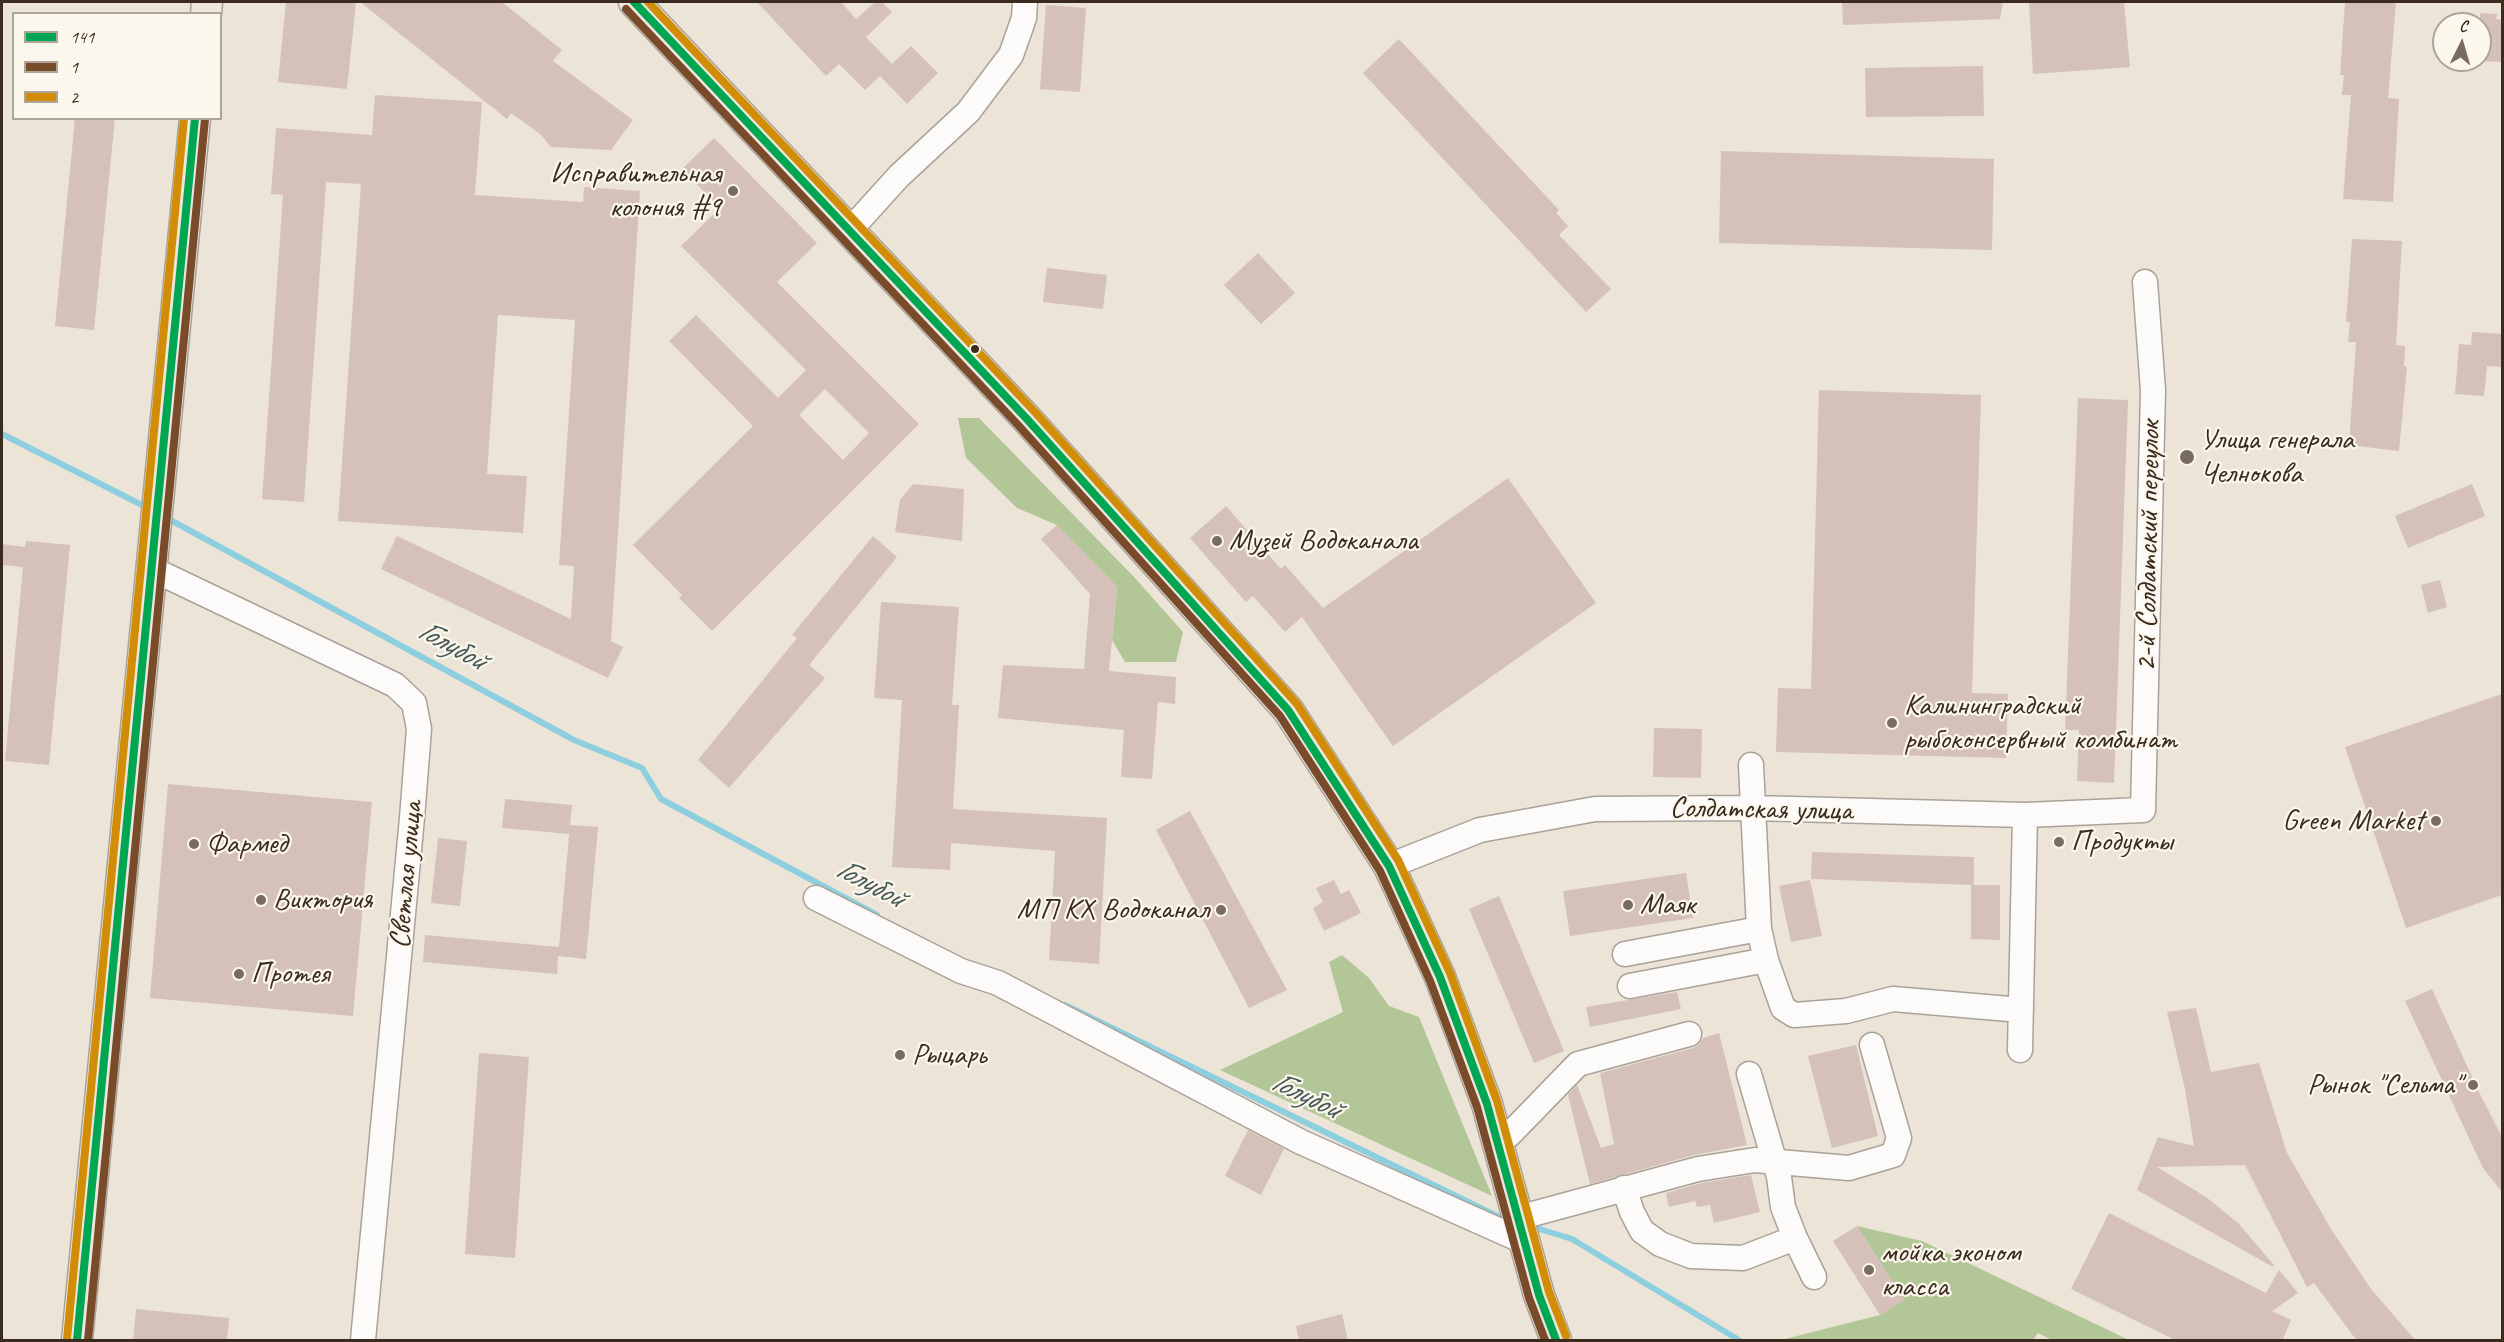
<!DOCTYPE html>
<html>
<head>
<meta charset="utf-8">
<style>
  body { margin:0 }
  #map { position:relative; width:2504px; height:1342px; overflow:hidden; background:#ece4d7; font-family:Caveat,sans-serif }
  canvas { display:block }
  .frame { position:absolute; inset:0; border:3px solid #3b2a1e; pointer-events:none }
  .legend { position:absolute; left:12px; top:12px; width:210px; height:108px; box-sizing:border-box; background:#fbf7ec; border:2px solid #aea59a; margin:0; padding:8px 10px; list-style:none; font-size:18px; color:#3b2a1e }
  .legend li { display:flex; align-items:center; gap:12px; height:30px }
  .legend b { width:30px; border:2px solid #aea59a }
  .north { position:absolute; left:2432px; top:12px; width:60px; height:60px; box-sizing:border-box; background:#fbf7ec; border:2px solid #aea59a; border-radius:50%; rotate:5deg; font-size:16px; font-weight:700; line-height:24px; text-align:center; color:#3b2a1e }
  .north::after { content:''; display:block; margin:auto; width:21px; height:27px; background:#796b5f; clip-path:polygon(50% 0,100% 100%,50% 72%,0 100%) }
</style>
</head>
<body>
<div id="map">
<canvas width="2504" height="1342"></canvas>
<div class="frame"></div>
<ul class="legend">
<li><b style="height:8px;background:#00a651"></b>141</li>
<li><b style="height:8px;background:#7a4b2a"></b>1</li>
<li><b style="height:8px;background:#d18d06"></b>2</li>
</ul>
<div class="north">С</div>
</div>
<script>
const ctx = document.querySelector('canvas').getContext('2d');
ctx.lineJoin = 'round';
function paint(path, color) { ctx.fillStyle = color; ctx.fill(path, 'evenodd'); }
const shape = rows => new Path2D(rows.map(r => 'M' + r).join(''));
function strokePath(path, color, width, dash) { ctx.strokeStyle = color; ctx.lineWidth = width; ctx.lineCap = dash ? 'butt' : 'round'; ctx.setLineDash(dash || []); ctx.stroke(path); }
function drawText(font, color, halo, rows, align = 'center') {
  ctx.font = font + ' Caveat,sans-serif'; ctx.lineWidth = 4.5; ctx.setLineDash([]); ctx.textBaseline = 'middle'; ctx.strokeStyle = halo; ctx.fillStyle = color; for (const [text, x, y, turn = 0] of rows) {
    ctx.save(); ctx.translate(x, y); ctx.rotate((+turn || 0) * Math.PI / 180); ctx.textAlign = isNaN(turn) ? turn : align; if (halo) ctx.strokeText(text, 0, 0); ctx.fillText(text, 0, 0); ctx.restore();
  }
}
const forest = shape([
  [958,418,979,418,1134,577,1183,632,1176,662,1125,662,1112,640,1117,587,1057,525,1017,508,966,458],
  [1342,955,1369,978,1389,1006,1419,1017,1492,1196,1220,1070,1343,1012,1329,962],
  [1857,1226,1922,1241,2129,1340,2052,1340,2038,1333,2033,1340,1781,1340,1880,1315,1904,1300]
]);
const stream = shape([
  [2,434,148,508],
  [165,517,574,740,642,768,661,799,877,915],
  [1065,1005,1497,1216,1509,1220],
  [1530,1226,1572,1239,1739,1340]
]);
const building = shape([
  [286,2,356,2,347,89,278,82],
  [360,2,502,2,562,50,553,61,633,120,611,150,551,147,540,134,511,113,507,119],
  [757,2,841,2,856,19,875,2,882,2,892,12,866,37,892,64,911,46,938,73,907,104,880,76,865,90,839,64,826,76],
  [1842,2,2003,2,2000,19,1843,25],
  [2029,2,2124,2,2130,67,2033,74],
  [2345,2,2396,2,2388,98,2399,99,2393,202,2343,199,2351,95,2342,95,2344,75,2340,75],
  [1046,5,1086,8,1080,92,1040,89],
  [2480,13,2497,14,2496,19,2502,20,2502,62,2480,61],
  [1399,39,1559,210,1556,213,1568,226,1559,235,1611,289,1586,312,1363,73],
  [1983,66,1984,116,1866,117,1865,68],
  [375,95,482,102,475,195,583,202,584,187,640,191,611,641,623,647,608,678,381,569,397,536,571,619,574,566,559,565,575,320,498,315,487,474,527,476,523,533,338,521,361,184,326,182,304,502,262,499,283,195,271,194,276,128,372,135],
  [75,118,115,118,94,330,55,326],
  [714,138,817,243,777,282,919,424,712,631,679,598,682,595,633,545,753,426,669,341,696,315,778,398,806,370,681,246,720,208,682,169],
  [825,389,869,433,843,460,799,415],
  [1721,151,1994,159,1992,250,1719,243],
  [2352,239,2402,241,2396,345,2405,346,2404,366,2407,367,2399,451,2349,445,2356,342,2348,342,2350,322,2346,322],
  [1258,253,1295,293,1261,324,1224,285],
  [1047,268,1107,275,1103,309,1043,302],
  [2472,332,2502,334,2502,367,2487,366,2484,396,2455,394,2459,344,2471,345],
  [1819,390,1981,395,1972,693,2008,694,2006,758,1776,752,1778,688,1811,689],
  [2078,398,2128,400,2114,783,2077,781,2079,730,2065,730],
  [1508,478,1596,603,1393,746,1302,617,1285,632,1253,596,1246,602,1190,538,1226,506,1281,569,1285,565,1323,608],
  [913,484,964,489,962,541,895,532,900,500],
  [2472,484,2485,516,2408,548,2395,516],
  [1057,525,1117,587,1109,671,1176,677,1175,704,1158,702,1152,779,1121,777,1124,730,998,718,1003,665,1084,669,1090,594,1041,539],
  [873,536,897,557,809,665,825,678,729,788,698,760,797,638,792,635],
  [26,541,70,545,49,765,5,761,23,567,2,565,2,544,25,547],
  [2440,580,2447,607,2428,613,2421,585],
  [881,602,959,607,952,705,959,705,953,809,1107,818,1099,964,1049,960,1055,851,951,843,950,870,892,867,902,700,874,698],
  [2502,694,2502,895,2406,928,2345,747],
  [1654,728,1702,729,1701,778,1653,777],
  [168,784,372,802,353,1016,150,998],
  [505,799,572,805,569,834,502,828],
  [1190,811,1287,990,1249,1008,1156,830],
  [570,825,598,827,586,959,558,956,557,974,423,962,425,935,559,947],
  [438,838,467,841,460,906,431,903],
  [1812,852,1974,857,1974,885,1811,879],
  [1686,873,1693,918,1570,936,1563,891],
  [1334,880,1341,894,1349,890,1361,913,1324,931,1313,908,1323,902,1316,888],
  [1810,880,1822,936,1791,942,1779,886],
  [1971,885,2000,885,2000,940,1971,939],
  [1499,896,1564,1051,1534,1063,1469,909],
  [2432,989,2478,1090,2502,1137,2502,1192,2483,1168,2405,1001],
  [1677,992,1681,1009,1590,1027,1586,1007],
  [2196,1008,2211,1072,2259,1063,2287,1153,2331,1229,2371,1289,2416,1341,2357,1341,2314,1283,2307,1287,2245,1165,2157,1167,2206,1197,2238,1223,2274,1265,2273,1267,2137,1190,2158,1137,2194,1146,2185,1089,2167,1012],
  [1719,1033,1747,1145,1694,1155,1590,1184,1568,1095,1577,1085,1601,1148,1614,1144,1600,1073,1693,1048,1699,1044,1703,1038],
  [1856,1045,1878,1136,1832,1148,1808,1056],
  [479,1053,529,1057,515,1258,465,1254],
  [1248,1130,1284,1149,1261,1195,1225,1176],
  [1751,1175,1760,1212,1714,1223,1710,1205,1697,1207,1695,1201,1669,1207,1666,1193,1701,1183],
  [2109,1213,2266,1293,2279,1270,2298,1293,2272,1311,2291,1320,2282,1341,2177,1341,2071,1289],
  [1857,1226,1904,1300,1880,1315,1833,1241],
  [136,1309,229,1318,227,1341,133,1341],
  [1342,1314,1348,1341,1299,1341,1296,1326]
]);
const minor = shape([
  [851,229,899,176,968,112,1011,55,1024,18,1025,2],
  [152,569,395,685,414,703,419,729,412,818,363,1340],
  [1751,765,1759,929,1766,960,1783,1008,1794,1015,1846,1011,1893,999,2021,1010],
  [1389,866,1480,830,1595,809,1753,808,2025,815,2143,810,2153,390,2145,282],
  [816,898,961,971,998,983,1301,1142,1525,1242],
  [1625,954,1759,929],
  [1630,986,1766,960],
  [2020,1050,2025,815],
  [1749,1074,1779,1177,1783,1207,1795,1238],
  [1497,1138,1509,1135,1578,1064,1689,1034],
  [1624,1188,1632,1212,1642,1231,1660,1244,1691,1256,1743,1258,1795,1238,1814,1277],
  [1518,1218,1698,1169,1755,1160,1849,1168,1893,1155,1899,1138,1872,1045]
]);
const major = shape([
  [634,2,1026,418,1288,710,1389,866,1440,977,1487,1104,1539,1295,1556,1340],
  [206,14,207,2],
  [77,1340,195,118]
]);
const bus1 = shape([
  [634,2,1026,418,1288,710,1389,866,1440,977,1487,1104,1539,1295,1556,1340],
  [77,1340,195,118]
]);
const bus2 = shape([
  [626,9,1018,425,1280,716,1380,871,1430,981,1477,1107,1529,1298,1545,1340],
  [88,1340,205,119]
]);
const bus3 = shape([
  [648,2,1034,411,1297,704,1398,860,1450,973,1497,1101,1549,1292,1566,1336],
  [67,1339,184,118]
]);
const markers = [
  [733,191,6,"#796b5f"],
  [975,349,5,"#3b2a1e"],
  [2187,457,8,"#796b5f"],
  [1217,541,6,"#796b5f"],
  [1892,723,6,"#796b5f"],
  [2436,821,6,"#796b5f"],
  [2059,842,6,"#796b5f"],
  [194,844,6,"#796b5f"],
  [261,900,6,"#796b5f"],
  [1628,905,6,"#796b5f"],
  [1221,910,6,"#796b5f"],
  [239,974,6,"#796b5f"],
  [900,1055,6,"#796b5f"],
  [2473,1085,6,"#796b5f"],
  [1869,1270,6,"#796b5f"]
];
const poiNames = [
  ["Исправительная",721,174,"right"],
  ["колония #9",721,208,"right"],
  ["Улица генерала",2200,440],
  ["Челнокова",2200,474],
  ["Музей Водоканала",1229,541],
  ["Калининградский",1904,706],
  ["рыбоконсервный комбинат",1904,740],
  ["Green Market",2424,821,"right"],
  ["Продукты",2071,842],
  ["Фармед",206,844],
  ["Виктория",273,900],
  ["Маяк",1640,905],
  ["МП КХ Водоканал",1209,910,"right"],
  ["Протея",251,974],
  ["Рыцарь",912,1055],
  ["Рынок \"Сельма\"",2461,1085,"right"],
  ["мойка эконом",1881,1253],
  ["класса",1881,1287]
];
const streetNames = [
  ["2-й Солдатский переулок",2149,546,-89],
  ["Солдатская улица",1761,810,1],
  ["Светлая улица",407,875,-85]
];
const waterNames = [
  ["Голубой",452,646,29],
  ["Голубой",870,884,28],
  ["Голубой",1306,1096,26]
];
paint(forest, '#b2c698');
strokePath(stream, '#8ecfdf', 6);
paint(building, '#d5c1ba');
strokePath(minor, '#a9a299', 27);
strokePath(major, '#a9a299', 33);
strokePath(minor, '#fcfbf9', 24);
strokePath(major, '#efe6de', 30);
strokePath(bus1, '#00a651', 8);
strokePath(bus2, '#7a4b2a', 8);
strokePath(bus3, '#d18d06', 8);
for (const [x, y, r, color] of markers) { const dot = new Path2D(); dot.arc(x, y, r, 0, 2 * Math.PI); ctx.fillStyle = color; ctx.fill(dot); strokePath(dot, '#fbf7ec', 2); }
drawText('30px', '#3b2a1e', '#fbf7ec', poiNames, 'left');
drawText('30px', '#3b2a1e', '#fbf7ec', streetNames);
drawText('italic 32px', '#485959', '#fbf7ec', waterNames);
</script>
</body>
</html>
